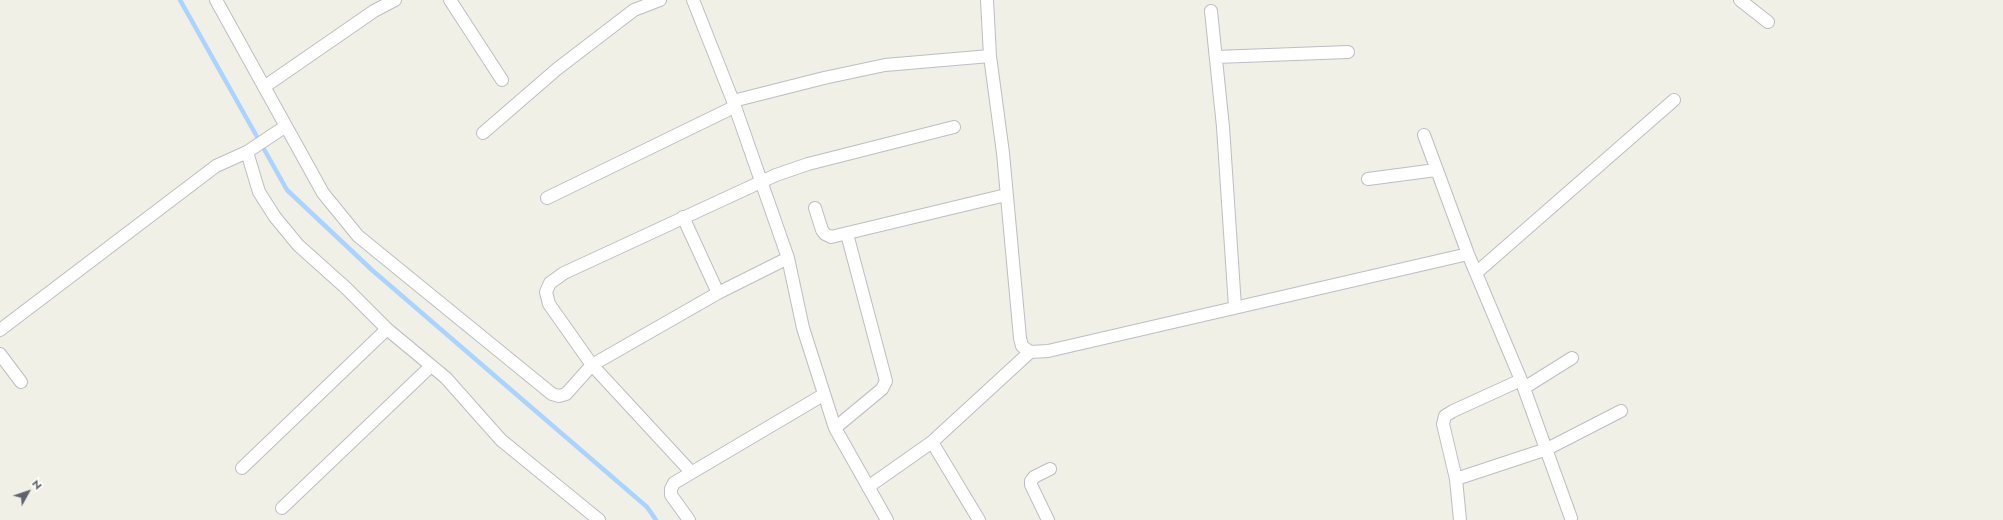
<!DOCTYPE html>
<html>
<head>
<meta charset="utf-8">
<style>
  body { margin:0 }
  #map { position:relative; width:2003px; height:520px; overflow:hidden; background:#f1f0e7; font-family:Jost,sans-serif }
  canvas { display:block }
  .north { position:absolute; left:8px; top:472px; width:40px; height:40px; -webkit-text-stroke:3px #fff; paint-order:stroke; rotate:50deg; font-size:11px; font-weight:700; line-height:16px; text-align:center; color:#5f6268 }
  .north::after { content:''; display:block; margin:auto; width:14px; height:18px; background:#5f6268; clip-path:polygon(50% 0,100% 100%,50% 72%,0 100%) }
</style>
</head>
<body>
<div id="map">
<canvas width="2003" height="520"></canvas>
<div class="north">N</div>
</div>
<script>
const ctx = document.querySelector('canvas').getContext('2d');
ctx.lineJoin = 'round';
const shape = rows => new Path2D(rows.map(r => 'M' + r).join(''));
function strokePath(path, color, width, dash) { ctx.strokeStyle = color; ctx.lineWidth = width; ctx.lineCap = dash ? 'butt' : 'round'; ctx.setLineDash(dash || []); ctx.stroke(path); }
const stream = shape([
  [180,0,287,190,372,270,647,507,656,520]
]);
const minor = shape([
  [216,0,323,193,358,236,552,394,559,396,566,394,592,365,718,293,788,258],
  [450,0,502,80],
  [693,0,733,101,788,258,803,328,835,428,887,520],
  [987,0,990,56,1003,153,1020,338,1022,346,1030,352,1048,351,1468,254],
  [1740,0,1768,22],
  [1211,11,1223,127,1235,307],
  [1216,57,1348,52],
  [264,87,374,11,395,0],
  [733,101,824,78,885,65,990,56],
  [483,133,557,69,634,10,660,0],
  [1424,135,1468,254,1521,380,1571,518],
  [247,152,259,192,275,217,298,245,346,288,387,329,446,378,501,440,599,520],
  [1368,179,1436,170],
  [547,198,734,107],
  [815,208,822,230,825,234,831,237,1006,195],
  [683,217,718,293],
  [1476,273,1674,100],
  [0,330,216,166,247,152,286,126],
  [0,354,21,382],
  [1524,388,1572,358],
  [835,428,882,389,886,381,847,234],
  [932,442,979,520],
  [242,468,387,329],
  [691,472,592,365,549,304,546,292,550,283,564,273,776,175,808,164,954,127],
  [1456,479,1547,449,1621,411],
  [868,487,932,442,1030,352],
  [282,508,431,366],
  [689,520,671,495,671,489,674,483,823,395],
  [1048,520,1031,485,1031,481,1034,477,1050,469],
  [1460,520,1456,479,1443,424,1445,416,1453,411,1521,380]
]);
strokePath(stream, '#aad3ff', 4.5);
strokePath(minor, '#bcbec3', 14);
strokePath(minor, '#fff', 12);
</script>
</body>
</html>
